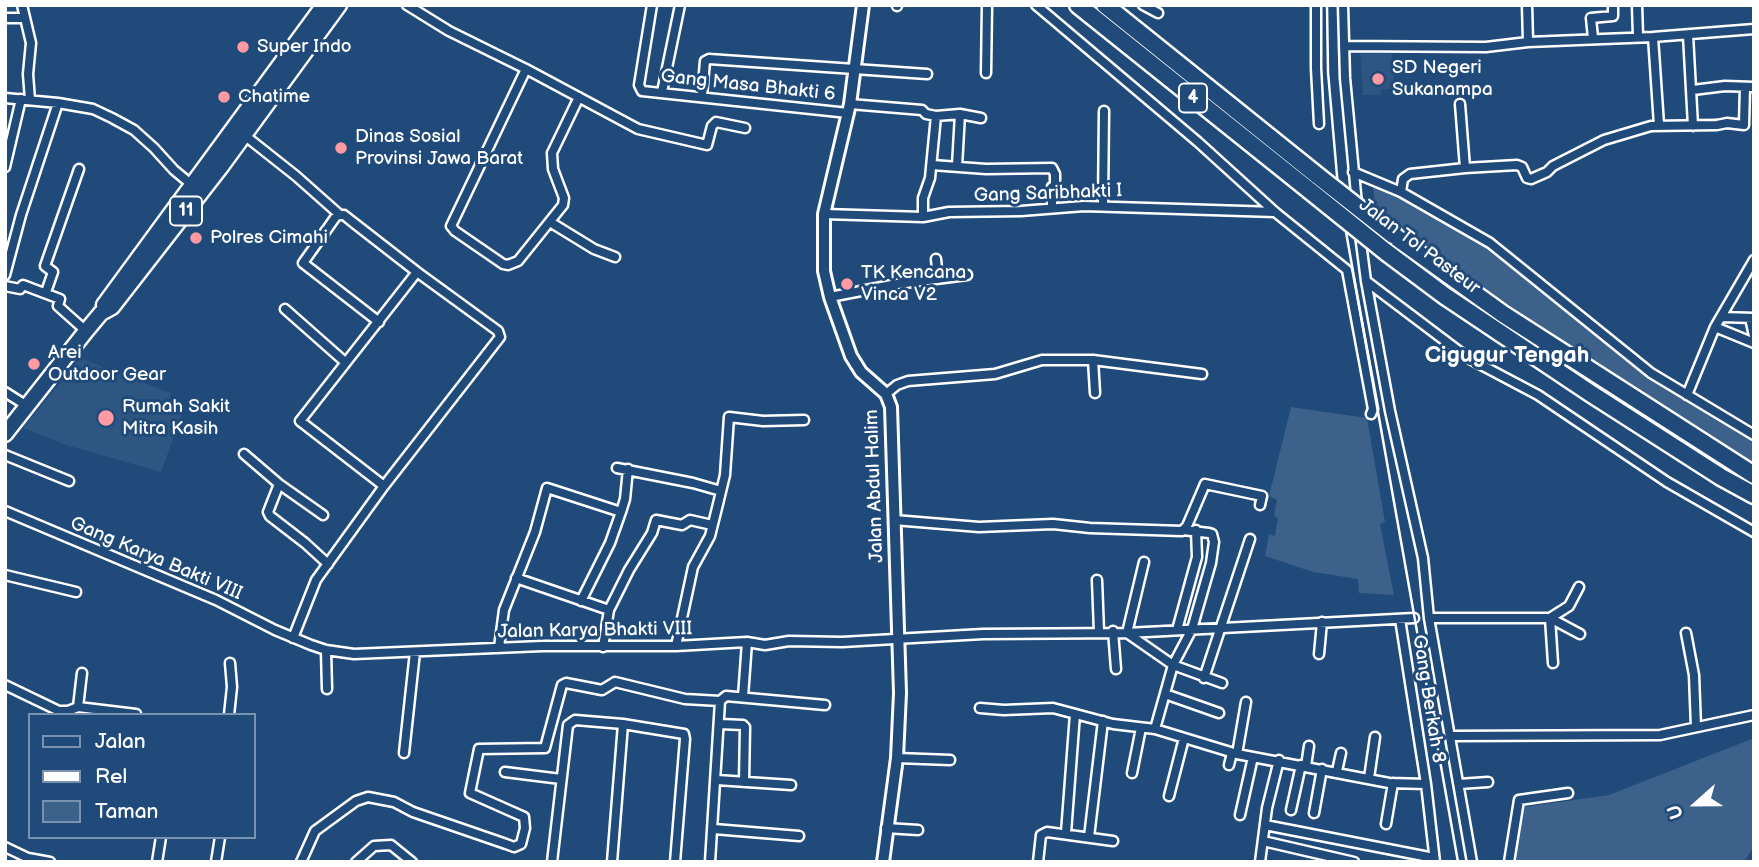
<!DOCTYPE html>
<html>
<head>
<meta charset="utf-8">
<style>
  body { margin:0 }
  #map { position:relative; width:1759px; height:867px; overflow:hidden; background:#1f4a7a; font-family:"Balsamiq Sans",sans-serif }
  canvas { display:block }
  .frame { position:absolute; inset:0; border:7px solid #fff; pointer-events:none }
  .legend { position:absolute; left:28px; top:713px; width:228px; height:126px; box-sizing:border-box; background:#1f4a7a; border:2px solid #7992af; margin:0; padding:9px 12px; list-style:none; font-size:21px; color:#fff }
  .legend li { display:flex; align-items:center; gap:14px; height:35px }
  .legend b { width:35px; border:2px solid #7992af }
  .north { position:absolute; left:1661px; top:769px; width:70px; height:70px; -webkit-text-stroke:5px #1f4a7a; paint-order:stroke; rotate:249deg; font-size:19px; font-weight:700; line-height:28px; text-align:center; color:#fff }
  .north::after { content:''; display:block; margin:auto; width:24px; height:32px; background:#fff; clip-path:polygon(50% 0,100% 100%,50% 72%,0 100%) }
</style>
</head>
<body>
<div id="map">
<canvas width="1759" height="867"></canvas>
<div class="frame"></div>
<ul class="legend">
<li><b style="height:9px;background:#1f4a7a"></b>Jalan</li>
<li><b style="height:9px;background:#fff"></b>Rel</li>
<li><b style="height:19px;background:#3c618b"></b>Taman</li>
</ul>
<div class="north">U</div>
</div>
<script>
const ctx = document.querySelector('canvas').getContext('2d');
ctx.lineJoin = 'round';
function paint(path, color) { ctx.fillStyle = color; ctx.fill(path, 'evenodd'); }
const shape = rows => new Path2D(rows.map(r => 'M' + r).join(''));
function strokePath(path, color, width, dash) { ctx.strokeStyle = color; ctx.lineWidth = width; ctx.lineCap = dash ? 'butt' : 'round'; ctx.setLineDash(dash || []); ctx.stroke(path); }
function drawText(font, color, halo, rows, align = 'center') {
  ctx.font = font + ' "Balsamiq Sans",sans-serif'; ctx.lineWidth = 6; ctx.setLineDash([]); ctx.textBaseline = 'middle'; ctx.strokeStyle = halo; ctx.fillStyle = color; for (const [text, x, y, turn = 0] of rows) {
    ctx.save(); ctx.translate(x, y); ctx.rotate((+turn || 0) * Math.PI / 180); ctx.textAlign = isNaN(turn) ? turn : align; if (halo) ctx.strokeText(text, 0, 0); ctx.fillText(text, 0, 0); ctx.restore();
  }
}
const built = shape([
  [1360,48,1391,48,1395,88,1381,90,1381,95,1363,95],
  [80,358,171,393,167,407,182,414,161,472,66,445,23,428]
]);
const green = shape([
  [1373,183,1408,199,1493,251,1549,297,1652,377,1754,440,1754,466,1645,400,1375,211],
  [1291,407,1367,418,1385,522,1380,524,1394,595,1359,593,1358,579,1313,572,1265,556,1269,534,1275,536,1278,518,1274,516,1277,500,1269,496],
  [1754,738,1754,846,1744,862,1513,862,1524,807,1609,795]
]);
const minor = shape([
  [22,5,31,43,28,74,30,100],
  [407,5,449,31,526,69,638,129,707,145,712,126,716,122,745,128],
  [652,5,639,85,642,91,848,113],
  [897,5,897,6],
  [1036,5,1198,142,1275,212,1347,270,1373,409,1371,414],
  [1143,5,1158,13],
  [1316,5,1316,68,1319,124],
  [1343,5,1345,78,1357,204],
  [1527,5,1528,42],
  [1637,5,1638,36],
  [5,18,24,18],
  [1688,35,1693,126],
  [1653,37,1659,125],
  [1593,38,1591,18,1613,16,1613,5],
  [1344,46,1486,47,1528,42,1653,37,1754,29],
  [526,69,451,226,455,231,503,264,508,265,518,261,563,205,564,198,553,169,552,153,579,97],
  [986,73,987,5],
  [1693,90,1725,86,1754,87],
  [662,92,680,5],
  [702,96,705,61,709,59,927,74],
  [5,98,58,103,93,109,112,118,134,130,154,148,174,170,192,185],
  [850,104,922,110,926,114,936,116,960,114,981,118],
  [1460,104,1465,168],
  [243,134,296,176,340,215],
  [932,165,986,169,1052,168,1055,174,1055,186,1052,187,1052,208],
  [957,166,960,114],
  [5,167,21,99],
  [1353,172,1401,192,1490,243,1651,373,1754,435],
  [1401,192,1403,179,1410,174,1465,168,1517,165,1522,167,1527,178,1531,179,1547,172,1553,166,1604,140,1651,126,1717,125,1727,123,1744,125,1745,87],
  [1103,206,1104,111],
  [824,214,923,217,949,212,1021,211,1084,206,1275,212],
  [923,217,923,198,930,178,936,116],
  [550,222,594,249,615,257],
  [1360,235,1366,281,1390,411,1423,558,1429,618,1472,862],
  [936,259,938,279],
  [5,275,21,215,58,103],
  [1366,281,1468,358,1538,395,1667,482,1754,532],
  [5,286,20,289,23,285,60,299,58,306,86,331],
  [46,292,53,272,45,266,79,169],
  [830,297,897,284,967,275],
  [285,309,345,362],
  [1722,317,1754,318],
  [1750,318,1754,336],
  [1715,327,1754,343],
  [1093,360,1095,393],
  [5,392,27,406],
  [886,394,897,385,908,381,995,374,1042,360,1093,360,1202,374],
  [1687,395,1715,327,1754,260],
  [244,454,279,484,268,512,270,516,305,543,328,564],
  [5,455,69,481],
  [617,468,693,483,721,491],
  [279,484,323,515],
  [384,486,300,421,417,272],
  [5,511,216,600,275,630,311,645,326,650,354,654,542,646,676,646,747,642,765,645,789,641,842,642,983,634,1127,633,1414,618],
  [894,520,979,527,1053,524,1090,528,1182,531,1187,526,1205,484,1262,496,1260,505],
  [1183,530,1209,533,1212,534,1214,542,1211,563,1192,629,1173,665,1222,683],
  [5,575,76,592],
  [516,578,609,610],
  [1097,580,1099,632],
  [581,601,610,543,621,512,625,499,628,469],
  [1429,618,1550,618,1580,634],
  [1400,619,1426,784,1435,862],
  [1177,630,1197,557,1196,530],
  [1113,631,1116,669],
  [1127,633,1173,665,1155,729],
  [1127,633,1144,562],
  [1686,633,1694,675,1696,727],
  [293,638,316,580,384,486,500,337,498,331,417,272,354,223,344,215,337,215,303,263,379,322],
  [676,646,693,567,710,536,718,504,725,475,729,417,763,421,804,420],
  [499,647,504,610,535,532,547,488,621,512],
  [603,647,609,610,629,570,652,533,656,520,682,525,690,520,712,525],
  [326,650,327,689],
  [1319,654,1322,622],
  [1553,663,1550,618,1569,606,1579,587],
  [1204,678,1250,539],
  [5,685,59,711,68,711,78,707,82,673],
  [1165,694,1219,713],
  [743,697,747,642],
  [78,707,136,714],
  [980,708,1004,710,1053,708,1113,724,1155,729,1237,754,1389,783,1426,784],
  [229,715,232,687,230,663],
  [720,724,743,725,745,727,744,782],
  [1451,736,1660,735,1754,715],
  [404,753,415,652],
  [1237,754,1246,702],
  [897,758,950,760],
  [1229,765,1232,753],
  [1306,766,1309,746],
  [1337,771,1341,753],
  [505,772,561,779],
  [1132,773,1141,728],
  [1369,778,1375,737],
  [717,780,791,785],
  [1459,784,1488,782],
  [1169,796,1184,738],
  [1291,810,1301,765],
  [1314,813,1322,769],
  [1240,815,1253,757],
  [1386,824,1393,783],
  [1265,825,1434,858],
  [886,828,918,830],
  [714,829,799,836],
  [1066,833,1075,714],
  [1089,837,1103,721],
  [1263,841,1354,862],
  [5,847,28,858,50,862],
  [157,862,161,837],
  [216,862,220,837],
  [301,862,315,831,356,801,368,797,394,802,413,812,506,844,514,847,521,844,525,828,524,817,470,793,479,749,545,748,562,685,566,683,602,690,615,682,685,699,720,701,726,696,825,705],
  [356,862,374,846,391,845,412,862],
  [552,862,568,725,575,720,623,724,684,734,685,739,675,862],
  [612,862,623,724],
  [710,862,720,701],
  [1038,862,1041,835,1047,832,1113,841],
  [1260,862,1267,808,1279,760],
  [1509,862,1519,800,1568,793]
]);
const tertiary = shape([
  [863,5,850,104,824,214,824,271,830,297,851,356,861,372,886,394,891,407,900,693,897,758,883,862]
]);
const trunk = shape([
  [104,305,324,5],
  [5,434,86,331,101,313,112,307,220,168,339,5]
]);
const motorway = shape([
  [1078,5,1309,190],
  [1105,5,1318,176],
  [1393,235,1503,314,1754,475],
  [1386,252,1445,296,1590,393,1721,477,1754,495]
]);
const rail = shape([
  [1327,5,1328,72,1338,187,1458,862]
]);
const motorwayBridge = shape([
  [1318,176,1393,235],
  [1309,190,1386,252]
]);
const markers = [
  [243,47,7,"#ff9aa2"],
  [1378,79,7,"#ff9aa2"],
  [224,97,7,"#ff9aa2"],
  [341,148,7,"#ff9aa2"],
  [196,238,7,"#ff9aa2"],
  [847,284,7,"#ff9aa2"],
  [34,364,7,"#ff9aa2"],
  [106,418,9,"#ff9aa2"]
];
const shields = [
  [1193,98,28],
  [186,211,32]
];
const shieldNames = [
  ["4",1193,98],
  ["11",186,211]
];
const poiNames = [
  ["Super Indo",257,47],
  ["SD Negeri",1392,68],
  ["Sukanampa",1392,90],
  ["Chatime",238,97],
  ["Dinas Sosial",355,137],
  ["Provinsi Jawa Barat",355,159],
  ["Polres Cimahi",210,238],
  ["TK Kencana",861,273],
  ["Vinca V2",861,295],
  ["Arei",48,353],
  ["Outdoor Gear",48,375],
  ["Rumah Sakit",122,407],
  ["Mitra Kasih",122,429]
];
const streetNames = [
  ["Gang Masa Bhakti 6",748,86,6],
  ["Gang Saribhakti I",1048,194,-2],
  ["Jalan Tol Pasteur",1419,247,37],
  ["Jalan Abdul Halim",875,486,-92],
  ["Gang Karya Bakti VIII",156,559,23],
  ["Jalan Karya Bhakti VIII",595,631,-1],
  ["Gang Berkah 8",1428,699,81]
];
const quarterNames = [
  ["Cigugur Tengah",1507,356]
];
paint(built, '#2e5683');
paint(green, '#3c618b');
strokePath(minor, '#fff', 13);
strokePath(tertiary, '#fff', 16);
strokePath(trunk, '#fff', 19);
strokePath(motorway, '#fff', 21);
strokePath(minor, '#1f4a7a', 8);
strokePath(tertiary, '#1f4a7a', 10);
strokePath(trunk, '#1f4a7a', 14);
strokePath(motorway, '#1f4a7a', 16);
strokePath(rail, '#fff', 2.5);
strokePath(motorwayBridge, '#fff', 21, []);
strokePath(motorwayBridge, '#1f4a7a', 16);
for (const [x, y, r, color] of markers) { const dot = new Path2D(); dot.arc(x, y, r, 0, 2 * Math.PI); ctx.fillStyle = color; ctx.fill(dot); strokePath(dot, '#1f4a7a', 2.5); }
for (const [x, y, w] of shields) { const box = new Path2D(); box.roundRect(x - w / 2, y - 14.5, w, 29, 5); ctx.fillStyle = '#1f4a7a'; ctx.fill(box); strokePath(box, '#fff', 2); }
drawText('bold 18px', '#fff', null, shieldNames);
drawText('19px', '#fff', '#1f4a7a', poiNames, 'left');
drawText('19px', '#fff', '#1f4a7a', streetNames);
drawText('bold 23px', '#fff', '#1f4a7a', quarterNames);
</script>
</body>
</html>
